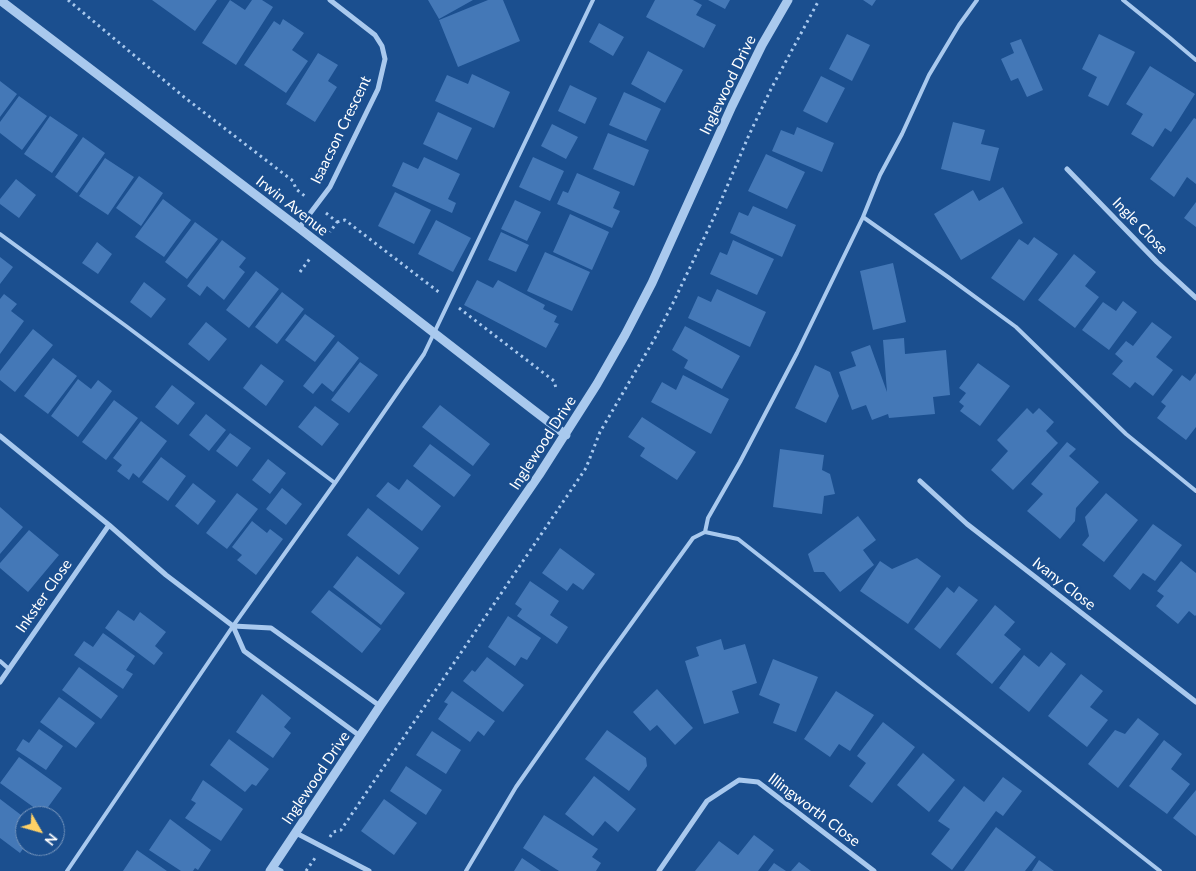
<!DOCTYPE html>
<html>
<head>
<meta charset="utf-8">
<style>
  body { margin:0 }
  #map { position:relative; width:1196px; height:871px; overflow:hidden; background:#1b4f8f; font-family:Lato,sans-serif }
  canvas { display:block }
  .north { position:absolute; left:15px; top:806px; width:50px; height:50px; box-sizing:border-box; background:#1b4f8f; border:1px solid #7695bc; border-radius:50%; rotate:128deg; font-size:14px; font-weight:700; line-height:20px; text-align:center; color:#fff }
  .north::after { content:''; display:block; margin:auto; width:18px; height:22px; background:#ffd166; clip-path:polygon(50% 0,100% 100%,50% 72%,0 100%) }
</style>
</head>
<body>
<div id="map">
<canvas width="1196" height="871"></canvas>
<div class="north">N</div>
</div>
<script>
const ctx = document.querySelector('canvas').getContext('2d');
ctx.lineJoin = 'round';
function paint(path, color) { ctx.fillStyle = color; ctx.fill(path, 'evenodd'); }
const shape = rows => new Path2D(rows.map(r => 'M' + r).join(''));
function strokePath(path, color, width, dash) { ctx.strokeStyle = color; ctx.lineWidth = width; ctx.lineCap = dash ? 'butt' : 'round'; ctx.setLineDash(dash || []); ctx.stroke(path); }
function drawText(font, color, halo, rows, align = 'center') {
  ctx.font = font + ' Lato,sans-serif'; ctx.lineWidth = 5; ctx.setLineDash([]); ctx.textBaseline = 'middle'; ctx.strokeStyle = halo; ctx.fillStyle = color; for (const [text, x, y, turn = 0] of rows) {
    ctx.save(); ctx.translate(x, y); ctx.rotate((+turn || 0) * Math.PI / 180); ctx.textAlign = isNaN(turn) ? turn : align; if (halo) ctx.strokeText(text, 0, 0); ctx.fillText(text, 0, 0); ctx.restore();
  }
}
const building = shape([
  [152,0,217,0,195,31],
  [230,0,245,10,252,0,262,0,273,7,236,65,202,43],
  [428,0,473,0,439,19],
  [488,0,503,0,520,41,458,67,439,20],
  [655,0,693,0,702,5,696,15,716,25,704,48,646,17],
  [708,0,730,0,725,9],
  [863,0,876,0,872,6],
  [283,19,304,33,292,50,308,61,286,93,244,65,274,21,280,25],
  [599,23,624,37,613,56,589,42],
  [847,34,870,45,852,81,829,69],
  [1099,34,1135,52,1108,106,1088,96,1097,77,1082,69],
  [1021,39,1043,90,1027,97,1018,78,1011,81,1001,59,1014,53,1010,43],
  [648,51,683,70,665,103,631,84],
  [318,53,338,65,328,81,337,87,315,122,286,104],
  [1150,66,1195,94,1171,132,1165,128,1153,147,1131,134,1143,114,1126,104],
  [472,74,510,92,494,128,435,101,447,75,468,84],
  [821,76,845,88,827,123,803,111],
  [0,81,17,94,0,117],
  [570,85,597,98,585,124,558,111],
  [624,92,661,109,646,141,609,125],
  [19,96,47,116,22,150,0,133,0,122],
  [438,112,472,128,457,160,423,144],
  [50,116,78,135,52,173,24,154],
  [1194,118,1196,119,1196,184,1187,177,1174,197,1150,179],
  [953,122,985,130,981,144,999,148,990,181,941,169],
  [552,124,578,137,566,159,541,146],
  [797,127,834,143,822,172,772,151,781,130,794,135],
  [608,133,649,150,634,186,593,169],
  [83,137,105,153,77,193,55,177],
  [766,154,805,172,787,209,748,191],
  [424,157,460,174,448,199,456,203,452,213,392,186,403,162,418,169],
  [533,157,564,171,550,201,519,187],
  [105,158,134,177,108,215,79,196],
  [577,173,620,192,613,208,620,211,612,228,557,204,563,191,568,193],
  [139,176,163,193,141,226,116,208],
  [16,179,36,195,19,218,0,204,0,199],
  [1003,187,1023,223,961,260,934,214,973,190,979,201],
  [395,192,431,210,414,244,378,226],
  [163,199,191,220,164,257,135,237],
  [515,200,541,212,527,241,501,229],
  [1196,202,1196,227,1184,218],
  [753,206,796,225,782,257,730,233,739,212,748,216],
  [570,214,609,232,592,270,553,252],
  [436,220,471,238,453,272,418,254],
  [195,222,218,239,187,279,165,262],
  [501,232,529,245,516,272,488,260],
  [1034,237,1058,254,1024,301,991,278,1019,239,1028,245],
  [222,240,246,258,239,267,245,272,224,300,207,286,200,296,187,286],
  [733,240,774,259,757,295,710,274,720,252,727,255],
  [97,242,112,254,98,274,82,263],
  [545,252,590,272,572,311,527,291],
  [1074,254,1096,272,1085,286,1099,297,1075,328,1038,300],
  [0,257,13,267,0,284],
  [893,263,906,322,873,330,860,271],
  [256,271,279,289,249,328,226,310],
  [477,280,493,288,498,280,545,305,543,309,557,316,554,322,559,324,546,348,464,305],
  [144,282,166,299,151,318,130,302],
  [717,289,766,312,750,347,688,318,698,296,711,302],
  [282,292,304,309,277,344,255,327],
  [4,294,17,304,11,311,24,321,0,354,0,299],
  [1123,301,1137,312,1109,350,1082,330,1103,302,1116,311],
  [305,314,335,336,315,362,285,340],
  [206,322,227,339,209,361,188,344],
  [1152,322,1172,337,1156,357,1173,370,1153,396,1135,382,1130,388,1112,374,1123,361,1115,354,1126,341,1133,346],
  [685,326,740,356,722,389,684,368,688,360,672,350],
  [33,329,53,345,15,392,0,380,0,371],
  [904,338,905,354,946,350,950,395,933,397,935,414,889,418,888,414,872,420,866,405,852,410,839,372,856,366,851,352,870,345,887,392,883,340],
  [338,341,359,358,333,392,322,383,313,394,303,386],
  [53,358,77,376,48,414,24,396],
  [360,362,378,375,349,413,331,400],
  [978,363,1010,386,980,426,960,411,964,406,959,402,966,393,959,388],
  [261,364,284,381,266,406,243,388],
  [815,365,830,372,839,396,826,423,795,408],
  [1196,373,1196,427,1186,440,1157,418,1166,406,1161,402,1182,375,1190,381],
  [683,375,729,399,711,434,651,402,662,382,676,390],
  [78,379,91,389,98,380,112,391,78,437,51,416],
  [172,385,195,403,178,425,155,407],
  [114,400,138,418,106,460,82,442],
  [440,405,490,444,473,466,422,427],
  [315,406,339,424,322,446,298,427],
  [1027,408,1033,414,1039,408,1054,422,1046,431,1058,443,1013,490,991,470,1008,451,997,440],
  [206,414,226,430,209,451,189,435],
  [642,417,696,452,677,480,640,456,645,448,628,437],
  [141,421,167,441,139,478,133,473,129,480,117,471,122,465,113,458],
  [230,433,251,448,237,467,216,451],
  [1067,442,1076,449,1069,456,1099,482,1076,508,1075,521,1060,539,1027,511,1043,494,1031,484],
  [430,444,471,475,454,497,413,466],
  [780,449,824,455,822,470,830,474,835,494,824,496,822,514,773,507],
  [161,457,186,476,168,501,142,482],
  [268,459,286,473,270,494,252,480],
  [407,479,441,506,422,531,376,496,388,482,399,490],
  [193,483,216,501,198,525,175,506],
  [282,488,302,504,286,525,266,509],
  [237,493,258,509,227,549,206,533],
  [1106,493,1138,520,1104,562,1082,545,1089,536,1085,517],
  [0,507,23,527,0,554],
  [368,508,419,548,399,575,347,535],
  [858,516,876,540,863,550,874,565,840,592,824,572,814,572,808,554],
  [252,521,267,533,270,529,283,539,256,575,237,560,242,555,232,547],
  [1153,524,1182,545,1155,581,1143,573,1130,590,1113,576],
  [29,530,59,555,28,592,0,568,0,563],
  [560,548,595,574,583,590,573,583,567,591,542,573],
  [357,556,405,593,381,625,333,587],
  [917,558,941,576,908,624,860,591,880,561,892,569],
  [1181,561,1196,573,1196,615,1195,616,1189,611,1178,624,1156,606,1164,596,1157,591],
  [530,581,559,601,550,615,568,627,557,644,517,616,522,609,515,604],
  [959,586,978,600,940,649,914,629,947,587,954,593],
  [329,590,381,629,362,653,311,612],
  [995,605,1015,622,1004,635,1021,649,992,684,956,654],
  [118,610,134,621,140,612,166,632,155,646,163,653,154,665,105,628],
  [508,616,541,638,527,660,521,657,515,666,488,647],
  [103,633,135,656,126,670,133,674,123,689,74,655,84,641,93,647],
  [721,639,724,650,745,644,757,683,732,691,739,713,704,724,685,661,699,656,696,647],
  [1051,652,1066,664,1029,712,999,688,1024,655,1039,667],
  [487,657,524,685,503,712,463,681,472,670,475,672],
  [773,659,818,677,796,732,773,723,780,704,759,695],
  [79,667,118,696,101,719,62,690],
  [1081,674,1103,691,1090,707,1108,720,1087,747,1048,716],
  [657,689,693,728,675,745,657,725,650,731,633,712],
  [452,691,495,721,484,736,478,731,470,742,438,719,448,704,444,702],
  [836,691,874,715,850,751,839,744,830,757,804,739],
  [262,694,291,718,284,727,291,733,273,758,236,732],
  [59,697,95,723,76,748,40,722],
  [1138,718,1159,734,1118,788,1088,764,1115,730,1125,734],
  [883,722,915,747,872,803,849,786,866,763,857,756],
  [39,729,63,746,46,770,16,750,23,739,29,743],
  [607,730,646,758,647,766,629,791,585,759],
  [432,731,461,750,446,774,416,755],
  [229,739,269,769,256,786,252,784,245,792,210,765],
  [1164,740,1182,754,1171,769,1190,784,1167,814,1129,786],
  [923,753,955,780,929,812,897,785],
  [19,757,62,788,43,814,0,783],
  [406,766,442,790,426,815,390,791],
  [594,776,636,809,618,832,605,821,593,836,565,814],
  [1003,777,1022,791,1003,816,996,811,952,870,931,854,950,829,938,821,964,786,984,802],
  [203,780,243,809,221,841,185,818,196,803,191,800],
  [1196,790,1196,836,1173,818],
  [0,799,25,818,25,846,20,853,0,838],
  [384,799,417,823,394,855,361,831],
  [544,815,598,849,592,857,601,863,596,871,559,871,523,848],
  [170,819,211,850,198,870,195,868,193,871,181,871,149,850],
  [996,827,1036,857,1025,871,964,871],
  [754,835,774,850,758,871,695,871,719,841,738,855],
  [137,850,167,871,123,871],
  [522,858,541,871,514,871],
  [1039,860,1054,871,1032,871],
  [799,862,811,871,791,871],
  [774,863,786,871,768,871]
]);
const path = shape([
  [68,0,184,97,293,181,296,189,306,197],
  [326,213,337,222,330,232],
  [337,222,345,220,440,293],
  [300,272,311,257],
  [459,308,554,381,556,388],
  [330,837,333,832,341,830,586,468,600,432,655,338,674,301,714,217,749,135,771,89,819,0],
  [306,871,315,858]
]);
const service = shape([
  [1123,0,1170,38,1196,60],
  [863,217,948,277,1016,327,1126,434,1196,491],
  [0,234,126,326,335,483,424,354,593,0],
  [705,532,708,518,740,462,797,353,863,217,880,175,902,134,929,75,959,25,977,0],
  [0,661,9,669],
  [67,871,233,626,335,483],
  [466,871,516,787,600,667,693,538,705,532,738,539,1160,871]
]);
const minor = shape([
  [1067,169,1157,262,1196,298],
  [299,228,330,187,378,89,385,59,382,46,375,35,330,0],
  [0,436,109,525,166,575,233,626,244,651,360,736],
  [920,481,967,524,1196,702],
  [233,626,271,628,380,706],
  [0,682,109,525],
  [296,833,369,871],
  [273,867,281,871],
  [659,871,707,801,739,780,758,782,874,871]
]);
const tertiary = shape([
  [0,0,299,228,532,409,566,435],
  [270,871,380,706,539,475,597,384,625,335,652,283,732,106,762,45,788,0]
]);
const streetNames = [
  ["Inglewood Drive",728,85,-64],
  ["Isaacson Crescent",341,130,-64],
  ["Irwin Avenue",292,206,38],
  ["Ingle Close",1140,226,46],
  ["Inglewood Drive",543,443,-57],
  ["Ivany Close",1064,584,38],
  ["Inkster Close",44,596,-55],
  ["Inglewood Drive",316,778,-56],
  ["Illingworth Close",814,810,37]
];
paint(building, '#4478b7');
strokePath(path, '#a9c9ee', 3, [2.5, 4]);
strokePath(service, '#a9c9ee', 4);
strokePath(minor, '#a9c9ee', 5);
strokePath(tertiary, '#a9c9ee', 9);
drawText('15px', '#fff', '#1b4f8f', streetNames);
</script>
</body>
</html>
